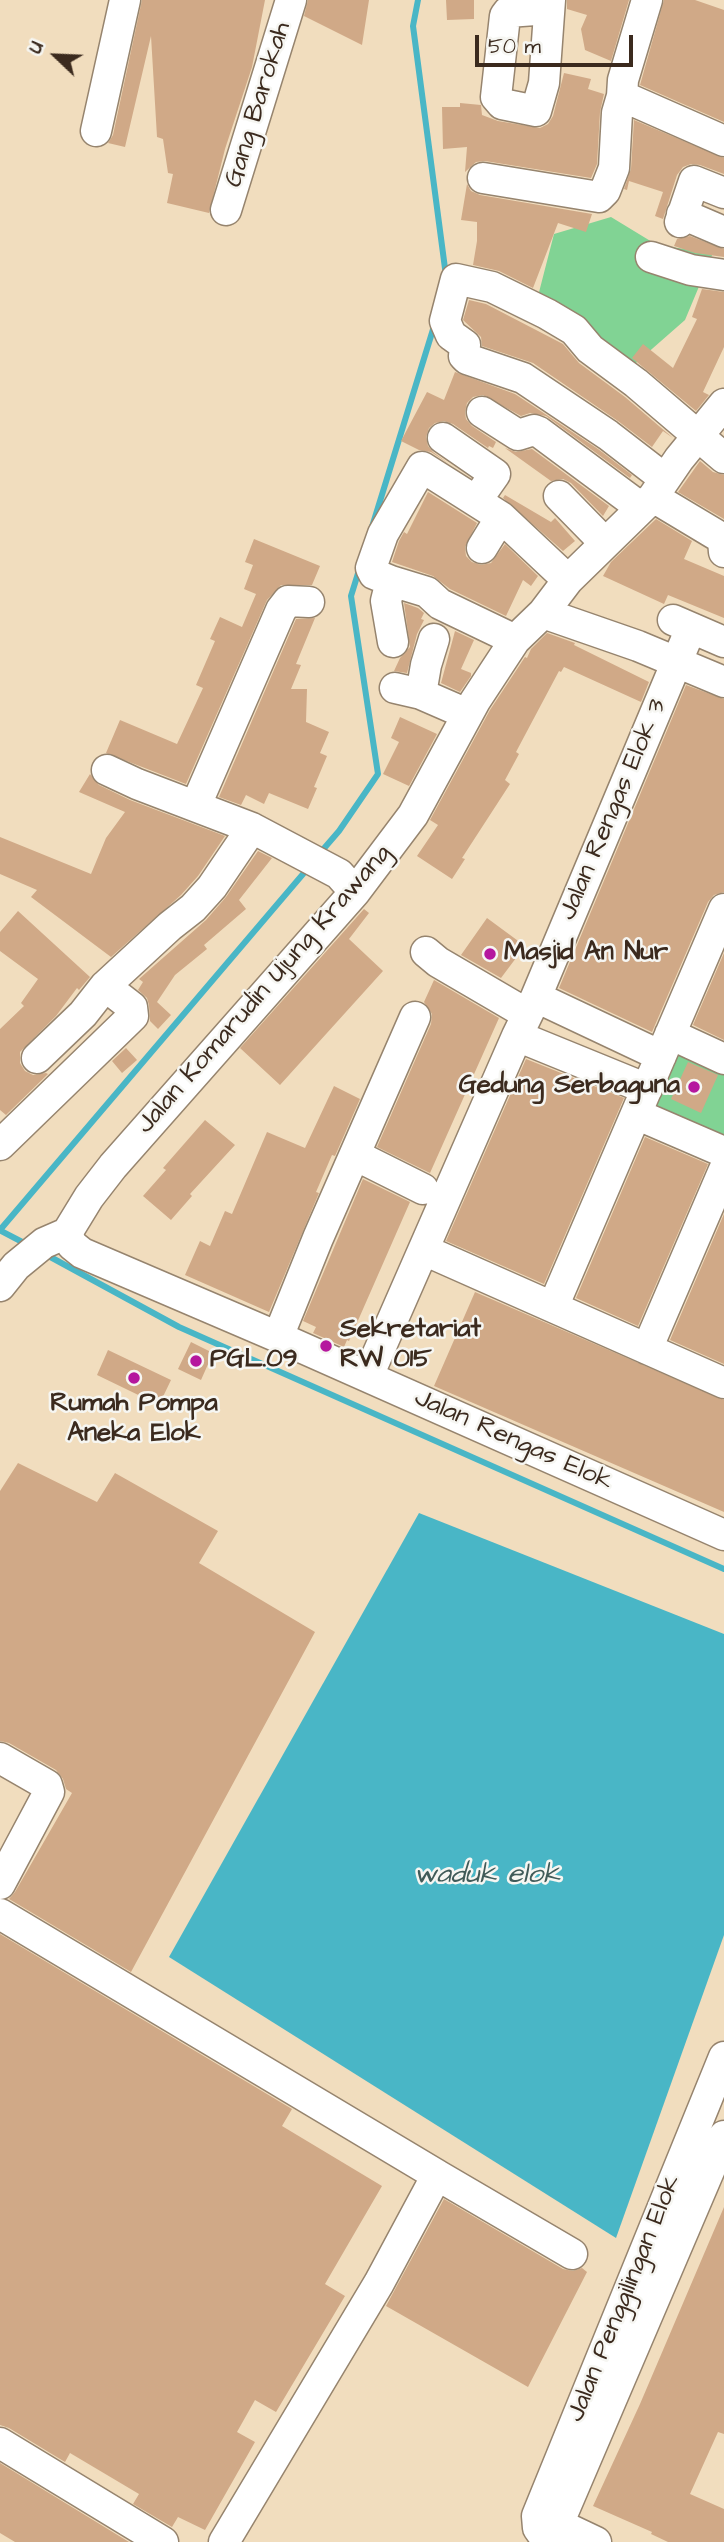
<!DOCTYPE html>
<html>
<head>
<meta charset="utf-8">
<style>
  body { margin:0 }
  #map { position:relative; width:724px; height:2542px; overflow:hidden; background:#f1ddbe; font-family:"Architects Daughter",sans-serif }
  canvas { display:block }
  .north { position:absolute; left:21px; top:21px; width:70px; height:70px; -webkit-text-stroke:5px #f6f6f2; paint-order:stroke; rotate:293deg; font-size:19px; font-weight:700; line-height:28px; text-align:center; color:#3b2a1e }
  .north::after { content:''; display:block; margin:auto; width:24px; height:32px; background:#3b2a1e; clip-path:polygon(50% 0,100% 100%,50% 72%,0 100%) }
  .scale { position:absolute; left:475px; top:35px; width:158px; height:32px; box-sizing:border-box; border:4px solid #3b2a1e; border-top:0; padding-left:9px; font-size:21px; line-height:24px; white-space:nowrap; color:#3b2a1e; -webkit-text-stroke:5px #f6f6f2; paint-order:stroke }
</style>
</head>
<body>
<div id="map">
<canvas width="724" height="2542"></canvas>
<div class="north">U</div>
<div class="scale">50 m</div>
</div>
<script>
const ctx = document.querySelector('canvas').getContext('2d');
ctx.lineJoin = 'round';
function paint(path, color) { ctx.fillStyle = color; ctx.fill(path, 'evenodd'); }
const shape = rows => new Path2D(rows.map(r => 'M' + r).join(''));
function strokePath(path, color, width, dash) { ctx.strokeStyle = color; ctx.lineWidth = width; ctx.lineCap = dash ? 'butt' : 'round'; ctx.setLineDash(dash || []); ctx.stroke(path); }
function drawText(font, color, halo, rows, align = 'center') {
  ctx.font = font + ' "Architects Daughter",sans-serif'; ctx.lineWidth = 5; ctx.setLineDash([]); ctx.textBaseline = 'middle'; ctx.strokeStyle = halo; ctx.fillStyle = color; for (const [text, x, y, turn = 0] of rows) {
    ctx.save(); ctx.translate(x, y); ctx.rotate((+turn || 0) * Math.PI / 180); ctx.textAlign = isNaN(turn) ? turn : align; if (halo) ctx.strokeText(text, 0, 0); ctx.fillText(text, 0, 0); ctx.restore();
  }
}
const green = shape([
  [611,217,657,245,713,253,685,320,628,370,537,300,554,234],
  [670,1041,724,1064,724,1140,645,1104]
]);
const water = shape([
  [419,1513,724,1634,724,1935,616,2238,169,1957]
]);
const stream = shape([
  [418,0,413,26,446,276],
  [372,527,435,323],
  [320,853,339,831,378,774,351,596,360,567],
  [0,1230,309,867],
  [1,1231,28,1245],
  [43,1253,179,1327,724,1569]
]);
const building = shape([
  [142,0,265,0,252,67,225,149,209,213,167,203,173,174,168,173,163,139,157,137,151,36,125,147,108,143,113,135],
  [308,0,369,0,362,45,304,16],
  [446,0,474,0,474,19,447,20],
  [567,0,629,0,611,61,585,50,581,29,587,15,567,9],
  [664,0,695,0,724,10,724,122,640,85],
  [564,73,591,79,588,89,604,94,600,112,597,164,591,178,485,161,476,162,465,172,467,147,443,149,442,107,460,107,460,103,481,105,482,115,498,121,540,128,548,124,553,116],
  [634,120,724,158,724,174,700,165,691,164,683,167,677,175,663,219,655,216,663,192,629,181,627,190,624,189,631,169],
  [467,184,471,191,480,195,592,214,586,232,558,223,533,288,499,271,473,265,477,241,477,222,461,220],
  [690,236,724,249,724,257,695,253,674,246,677,239],
  [702,289,724,292,724,347,703,392,709,395,696,411,632,358,643,344,673,368,697,319,692,317],
  [469,300,486,304,563,344,579,363,625,397,673,438,663,431,652,447,618,421,533,363,482,346,481,337,463,320],
  [455,372,515,394,598,449,632,475,630,478,546,416,530,413,521,416,483,395,473,397,467,403,465,412,466,419,472,426,496,442,493,448,489,446,488,448,453,424,444,421,435,423,429,428,426,437,428,446,433,452,448,463,431,452,419,450,401,441,427,392,444,400],
  [505,448,516,452,532,449,609,506,603,516,571,483,563,479,551,481],
  [700,461,713,472,724,475,724,519,678,492],
  [428,492,477,523,465,547,466,556,472,562,481,565,491,563,505,544,538,576,531,586,523,580,506,616,450,589,433,576,392,562,399,541,404,532,407,534],
  [505,495,551,522,555,518,575,541,563,551,503,498],
  [656,519,692,541,684,559,724,576,724,618,668,595,664,604,603,576,611,562],
  [254,539,320,566,312,585,281,585,267,600,186,784,106,753,120,720,177,744,203,688,196,685,215,641,210,639,220,617,242,627,256,594,244,589,253,565,245,562],
  [404,603,418,608,424,613,421,619,424,620,417,634,407,673,394,671,400,658,410,647],
  [315,618,296,664,301,665,291,689,307,689,306,722,329,732,320,753,327,756,314,787,317,788,308,809,269,793,264,804,246,795,241,805,219,797,296,619],
  [455,631,474,640,461,669,471,673,471,676,460,692,441,683],
  [547,633,575,643,574,645,649,682,641,702,564,667,561,672,559,671,516,752,519,754,505,780,510,784,462,858,465,859,452,879,417,856,438,825,430,820,490,710,525,657,527,658,531,649],
  [686,685,724,699,724,892,714,895,708,902,652,1032,559,988],
  [400,717,437,734,409,786,383,774,399,742,391,738],
  [90,774,99,785,130,800,225,836,198,876,181,895,111,957,31,897,37,890,0,874,0,837,91,874,106,838,125,812,79,792],
  [258,851,272,858,239,900,246,909,204,945,207,949,175,975,157,1002,171,1015,158,1029,150,1021,149,1005,147,998,138,990,143,982,139,979,206,920,226,897],
  [364,909,369,913,349,939,383,971,280,1085,240,1048],
  [18,911,90,977,79,990,77,988,56,1016,20,1052,20,1063,25,1071,33,1075,46,1073,48,1074,6,1115,0,1110,0,1029,24,1006,21,1003,38,979,0,951,0,932],
  [487,918,525,946,501,978,461,955],
  [724,953,724,1040,693,1025],
  [434,980,499,1018,430,1173,377,1147,431,1024,432,1014,424,1002],
  [126,1048,137,1060,122,1073,112,1061],
  [526,1059,624,1098,544,1284,446,1241],
  [688,1062,718,1075,701,1113,671,1099],
  [334,1086,360,1099,335,1156,332,1155,316,1192,319,1193,269,1312,185,1275,200,1241,210,1246,225,1211,232,1214,267,1132,305,1148],
  [205,1120,235,1145,190,1194,192,1196,171,1220,143,1196,166,1170,163,1168],
  [645,1137,708,1164,638,1326,576,1298],
  [363,1179,410,1202,349,1341,347,1340,344,1347,313,1333,316,1327,303,1321],
  [724,1214,724,1364,670,1340],
  [475,1292,724,1400,724,1512,434,1386],
  [191,1342,213,1353,201,1380,178,1369],
  [108,1350,171,1380,159,1405,97,1375],
  [18,1463,97,1502,115,1473,218,1531,199,1563,315,1632,131,1972,9,1899,15,1892,72,1793,66,1789,63,1779,56,1770,9,1743,0,1741,0,1491],
  [0,1934,292,2109,282,2126,382,2186,325,2284,345,2296,276,2412,255,2400,237,2432,255,2442,205,2530,178,2517,172,2527,133,2504,139,2494,70,2453,65,2462,9,2428,0,2425],
  [444,2199,563,2269,573,2271,582,2268,587,2272,528,2387,386,2306],
  [724,2207,724,2434,718,2432,690,2494,724,2509,724,2542,668,2542,651,2534,652,2532,593,2506,640,2404],
  [0,2463,129,2542,15,2542,0,2533]
]);
const minor = shape([
  [549,9,508,12,505,16,496,97,502,104,536,111,544,83,550,0],
  [622,96,724,141],
  [96,131,125,0],
  [483,178,599,197,605,191,614,168,617,113,622,96,623,80,647,0],
  [226,210,291,0],
  [682,214,724,232],
  [680,222,694,181,724,193],
  [651,257,691,270,724,275],
  [724,404,679,459,653,497,568,580,543,613,515,640,475,701,413,815,355,892,113,1166,89,1197,67,1233,72,1245,82,1253,278,1337,724,1535],
  [482,412,518,435,534,430,539,432,640,507],
  [443,438,495,474,476,501],
  [665,479,608,435,523,378,467,359,464,356,465,345,451,335,445,321,456,279,492,287,547,314,574,330,590,349,636,383,724,458],
  [559,496,605,543],
  [653,497,718,536,723,540,724,552],
  [482,548,501,517],
  [391,581,374,574,371,568,383,534,422,467,501,517,568,580],
  [543,613,638,646,724,682],
  [673,620,724,642],
  [393,642,386,601,391,581,427,592,440,604,515,640],
  [395,688,421,694,467,714],
  [421,694,426,665,434,639],
  [107,770,137,784,252,828,339,874,355,892],
  [196,805,281,610,288,601,309,602],
  [426,952,438,962,527,1014],
  [536,997,661,1056],
  [670,1034,724,1059],
  [517,1036,647,1089],
  [37,1058,83,1014,105,986,170,926,193,908,212,887,252,828],
  [636,1114,724,1152],
  [0,1145,133,1016,132,1007,105,986],
  [355,1155,423,1189],
  [424,1250,724,1383],
  [0,1286,16,1266,44,1243,67,1233],
  [553,1307,724,909],
  [278,1337,318,1238,415,1017],
  [647,1349,724,1170],
  [368,1376,517,1036,536,997,691,628],
  [0,1758,47,1785,49,1792,0,1884],
  [0,1914,437,2175,379,2283,224,2542],
  [437,2175,572,2254],
  [0,2443,163,2542],
  [558,2524,596,2542],
  [547,2539,558,2524,565,2508,724,2136],
  [548,2542,538,2528,537,2516,724,2057]
]);
const markers = [
  [490,954,7,"#b5179e"],
  [694,1087,7,"#b5179e"],
  [326,1346,7,"#b5179e"],
  [196,1361,7,"#b5179e"],
  [134,1378,7,"#b5179e"]
];
const streetNames = [
  ["Gang Barokah",259,105,-73],
  ["Jalan Rengas Elok 3",614,810,-67],
  ["Jalan Komarudin Ujung Krawang",265,990,-49],
  ["Jalan Rengas Elok",513,1441,24],
  ["Jalan Penggilingan Elok",625,2299,-68]
];
const poiNames = [
  ["Masjid An Nur",504,954],
  ["Gedung Serbaguna",680,1087,"right"],
  ["Sekretariat",340,1331],
  ["RW 015",340,1361],
  ["PGL.09",210,1361],
  ["Rumah Pompa",134,1405,"center"],
  ["Aneka Elok",134,1435,"center"]
];
const waterNames = [
  ["waduk elok",487,1876]
];
paint(green, '#81d394');
paint(water, '#49b6c6');
strokePath(stream, '#49b6c6', 6);
paint(building, '#d0a987');
strokePath(minor, '#96846e', 33);
strokePath(minor, '#fff', 30);
for (const [x, y, r, color] of markers) { const dot = new Path2D(); dot.arc(x, y, r, 0, 2 * Math.PI); ctx.fillStyle = color; ctx.fill(dot); strokePath(dot, '#f6f6f2', 2.5); }
drawText('26px', '#3b2a1e', '#f6f6f2', streetNames);
drawText('bold 26px', '#3b2a1e', '#f6f6f2', poiNames, 'left');
drawText('italic 28px', '#405b59', '#f6f6f2', waterNames);
</script>
</body>
</html>
